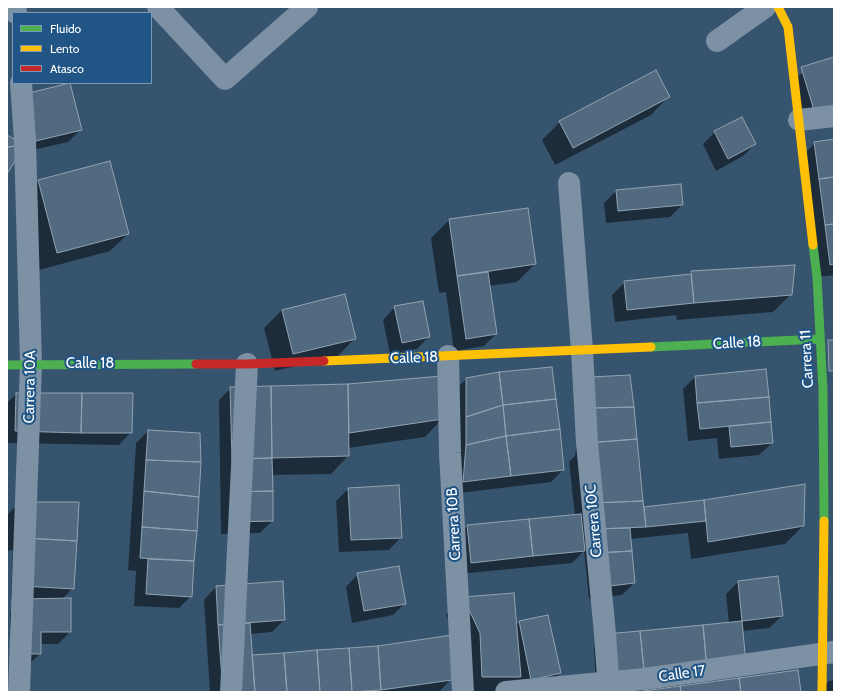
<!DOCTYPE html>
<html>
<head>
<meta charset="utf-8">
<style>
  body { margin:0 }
  #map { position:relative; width:841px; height:699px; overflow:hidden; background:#37546e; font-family:Cabin,sans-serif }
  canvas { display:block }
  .frame { position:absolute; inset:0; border:8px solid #fff; pointer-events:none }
  .legend { position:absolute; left:12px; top:12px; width:140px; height:72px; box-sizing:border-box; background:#205585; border:1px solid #7999b6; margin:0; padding:5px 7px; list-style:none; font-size:12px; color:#fff }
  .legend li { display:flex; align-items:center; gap:8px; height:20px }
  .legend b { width:20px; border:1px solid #7999b6 }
</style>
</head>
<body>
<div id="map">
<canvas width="841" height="699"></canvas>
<div class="frame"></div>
<ul class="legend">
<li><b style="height:5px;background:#4caf50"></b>Fluido</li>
<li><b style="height:5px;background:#ffc107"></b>Lento</li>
<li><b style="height:5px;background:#c62828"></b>Atasco</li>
</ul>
</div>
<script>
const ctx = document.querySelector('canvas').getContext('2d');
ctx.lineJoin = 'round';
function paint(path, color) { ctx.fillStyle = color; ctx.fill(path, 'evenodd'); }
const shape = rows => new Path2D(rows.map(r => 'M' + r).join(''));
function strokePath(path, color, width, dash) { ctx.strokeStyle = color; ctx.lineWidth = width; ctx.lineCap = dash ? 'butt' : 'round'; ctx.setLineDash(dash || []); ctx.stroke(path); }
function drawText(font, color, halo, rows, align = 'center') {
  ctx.font = font + ' Cabin,sans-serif'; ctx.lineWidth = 4; ctx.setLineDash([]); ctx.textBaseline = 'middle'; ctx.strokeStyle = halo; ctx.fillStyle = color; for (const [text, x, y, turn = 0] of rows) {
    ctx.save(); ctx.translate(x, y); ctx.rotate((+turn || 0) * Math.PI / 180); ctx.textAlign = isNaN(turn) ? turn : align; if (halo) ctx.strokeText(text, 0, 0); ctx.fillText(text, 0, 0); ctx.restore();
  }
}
const shadow = shape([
  [834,58,834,119,804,128,789,80],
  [668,97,651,115,555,165,542,140,560,122],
  [14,107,80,130,68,142,24,152,23,147,7,173,7,137,22,145],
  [715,132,755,144,743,156,716,171,703,144],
  [834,140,834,275,818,277,803,155,815,143],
  [109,163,128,234,110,251,39,270,20,199,38,181],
  [616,191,682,205,670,217,606,223,604,203],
  [527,209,535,264,517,282,489,286,496,334,484,346,454,351,446,292,439,293,431,238,449,220],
  [691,272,791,294,773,312,677,320,676,315,615,322,612,295,625,282,687,276],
  [345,295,355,338,338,356,275,371,264,328,282,310],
  [395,307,429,336,417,349,390,354,383,320],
  [765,370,772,443,759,455,719,459,717,438,688,441,683,389,695,377],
  [466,379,563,470,551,482,451,494,454,391],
  [348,385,442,419,425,437,348,448,348,456,331,474,271,475,272,521,260,533,221,534,219,400,231,388],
  [16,394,131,432,119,445,7,443,7,403],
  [581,421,643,508,704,501,803,526,785,544,691,559,688,533,630,539,634,583,622,595,589,599,584,551,572,563,459,574,455,539,468,526,575,516,569,462,575,456],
  [148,431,198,497,191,596,179,608,134,606,136,571,128,570,136,443],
  [348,489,401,537,389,550,339,552,336,501],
  [19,503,73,588,62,599,70,632,58,644,40,644,40,654,27,666,10,666,10,612,23,599,11,598,13,550,7,551,7,515],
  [358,574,405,603,393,615,352,623,346,587],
  [738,582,782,616,769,628,742,631,691,686,800,692,596,692,594,647,606,635,729,623,726,594],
  [216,587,284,620,272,632,250,634,251,656,451,679,439,692,210,692,204,600],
  [464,598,516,625,519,622,560,673,548,685,505,692,464,692,463,651,446,615],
  [834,680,834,692,817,692,829,681]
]);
const building = shape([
  [834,57,834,111,816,117,801,67,834,57],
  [656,70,670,97,573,148,559,121,656,70],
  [70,83,82,130,36,141,25,94,70,83],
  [742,117,756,144,728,159,714,131,742,117],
  [7,135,25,145,7,147,7,135],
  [834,139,834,177,819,179,814,142,834,139],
  [25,145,7,174,7,147,25,145],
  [110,161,129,234,57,253,38,180,110,161],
  [834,177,834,224,825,225,819,179,834,177],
  [681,184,683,205,618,211,616,190,681,184],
  [528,208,536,264,457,276,449,219,528,208],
  [834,224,834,264,830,265,825,225,834,224],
  [795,265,792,295,694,303,691,271,795,265],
  [488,272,497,334,466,339,457,276,488,272],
  [691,274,694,303,627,310,624,281,691,274],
  [345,294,356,339,293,354,282,310,345,294],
  [423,301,430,337,402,343,394,306,423,301],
  [828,340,834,340,834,371,829,371,828,340],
  [552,367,556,399,503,405,499,372,552,367],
  [766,369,769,397,697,403,695,376,766,369],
  [499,372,503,405,466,417,466,378,499,372],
  [630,375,634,407,593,408,590,377,630,375],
  [442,376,443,419,349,433,348,384,442,376],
  [348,384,349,456,272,458,271,386,348,384],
  [271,386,272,458,232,459,230,387,271,386],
  [16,393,82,393,81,433,15,431,16,393],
  [82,393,133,393,132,433,81,433,82,393],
  [769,397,771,422,700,429,697,403,769,397],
  [556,399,560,429,506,436,503,405,556,399],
  [503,405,506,436,466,445,466,417,503,405],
  [634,407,637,439,587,443,593,408,634,407],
  [771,422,773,443,731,447,729,426,771,422],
  [560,429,564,470,511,476,506,436,560,429],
  [148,430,200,433,201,462,146,460,148,430],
  [506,436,511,476,463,482,466,445,506,436],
  [637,439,643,501,593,503,587,443,637,439],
  [272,458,273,491,232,492,232,459,272,458],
  [146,460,201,462,199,497,144,491,146,460],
  [805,484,804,526,708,542,704,500,805,484],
  [399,485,402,538,351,540,348,488,399,485],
  [144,491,199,497,197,531,142,527,144,491],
  [273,491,273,521,233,522,232,492,273,491],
  [704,500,706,521,646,527,644,507,704,500],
  [643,501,646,527,596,529,593,503,643,501],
  [19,502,79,502,77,541,25,538,19,502],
  [581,514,585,551,533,556,529,519,581,514],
  [529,519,533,556,471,563,467,525,529,519],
  [142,527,197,531,194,561,140,558,142,527],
  [630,528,632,551,597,553,596,529,630,528],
  [25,538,77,541,74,589,23,586,25,538],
  [632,551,635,583,601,587,597,553,632,551],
  [148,559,194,561,192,597,146,594,148,559],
  [399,566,406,604,364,611,357,573,399,566],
  [778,576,783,616,742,621,738,581,778,576],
  [283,581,285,620,218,625,216,586,283,581],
  [514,593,521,677,482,677,480,633,463,597,514,593],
  [71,598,71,632,41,632,41,654,21,654,21,599,71,598],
  [548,615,561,673,531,680,519,621,548,615],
  [742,621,746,664,707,670,703,625,742,621],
  [250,623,255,692,223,692,218,625,250,623],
  [703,625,707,670,645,679,640,631,703,625],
  [640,631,645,679,609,684,605,634,640,631],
  [452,635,452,680,381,690,378,646,452,635],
  [378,646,381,690,352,692,349,648,378,646],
  [349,648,352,692,320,692,317,650,349,648],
  [317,650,320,692,287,692,284,653,317,650],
  [284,653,287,692,255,692,252,655,284,653],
  [798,670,801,692,741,692,739,678,798,670],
  [739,678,741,692,681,692,680,686,739,678],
  [680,686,681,692,636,692,680,686]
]);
const street = shape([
  [15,7,16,13],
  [158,7,225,79,307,7],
  [717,41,765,7],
  [799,120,834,116],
  [569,183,582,350,587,443,605,634,609,692],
  [448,356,450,453,463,692],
  [19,692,31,364,25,141,21,83],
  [231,692,247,364],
  [506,692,645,679,834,652]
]);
const fast = shape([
  [813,245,817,277,823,390,824,521],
  [651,347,820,339],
  [7,365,196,364]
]);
const slow = shape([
  [778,7,788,27,813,245],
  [324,361,651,347],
  [822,692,824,521]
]);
const jam = shape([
  [196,364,247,364,324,361]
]);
const streetNames = [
  ["Calle 18",737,343,-3],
  ["Calle 18",414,358,-2],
  ["Carrera 11",807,359,-93],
  ["Calle 18",90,364],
  ["Carrera 10A",30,387,-89],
  ["Carrera 10C",594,521,-95],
  ["Carrera 10B",454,524,-93],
  ["Calle 17",682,674,-8]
];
paint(shadow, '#0007');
paint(building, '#526a7f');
strokePath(building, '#91a3b2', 1);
strokePath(street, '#7d91a4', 22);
strokePath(fast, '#4caf50', 9);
strokePath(slow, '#ffc107', 9);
strokePath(jam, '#c62828', 9);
drawText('15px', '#fff', '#205585', streetNames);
</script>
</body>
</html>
